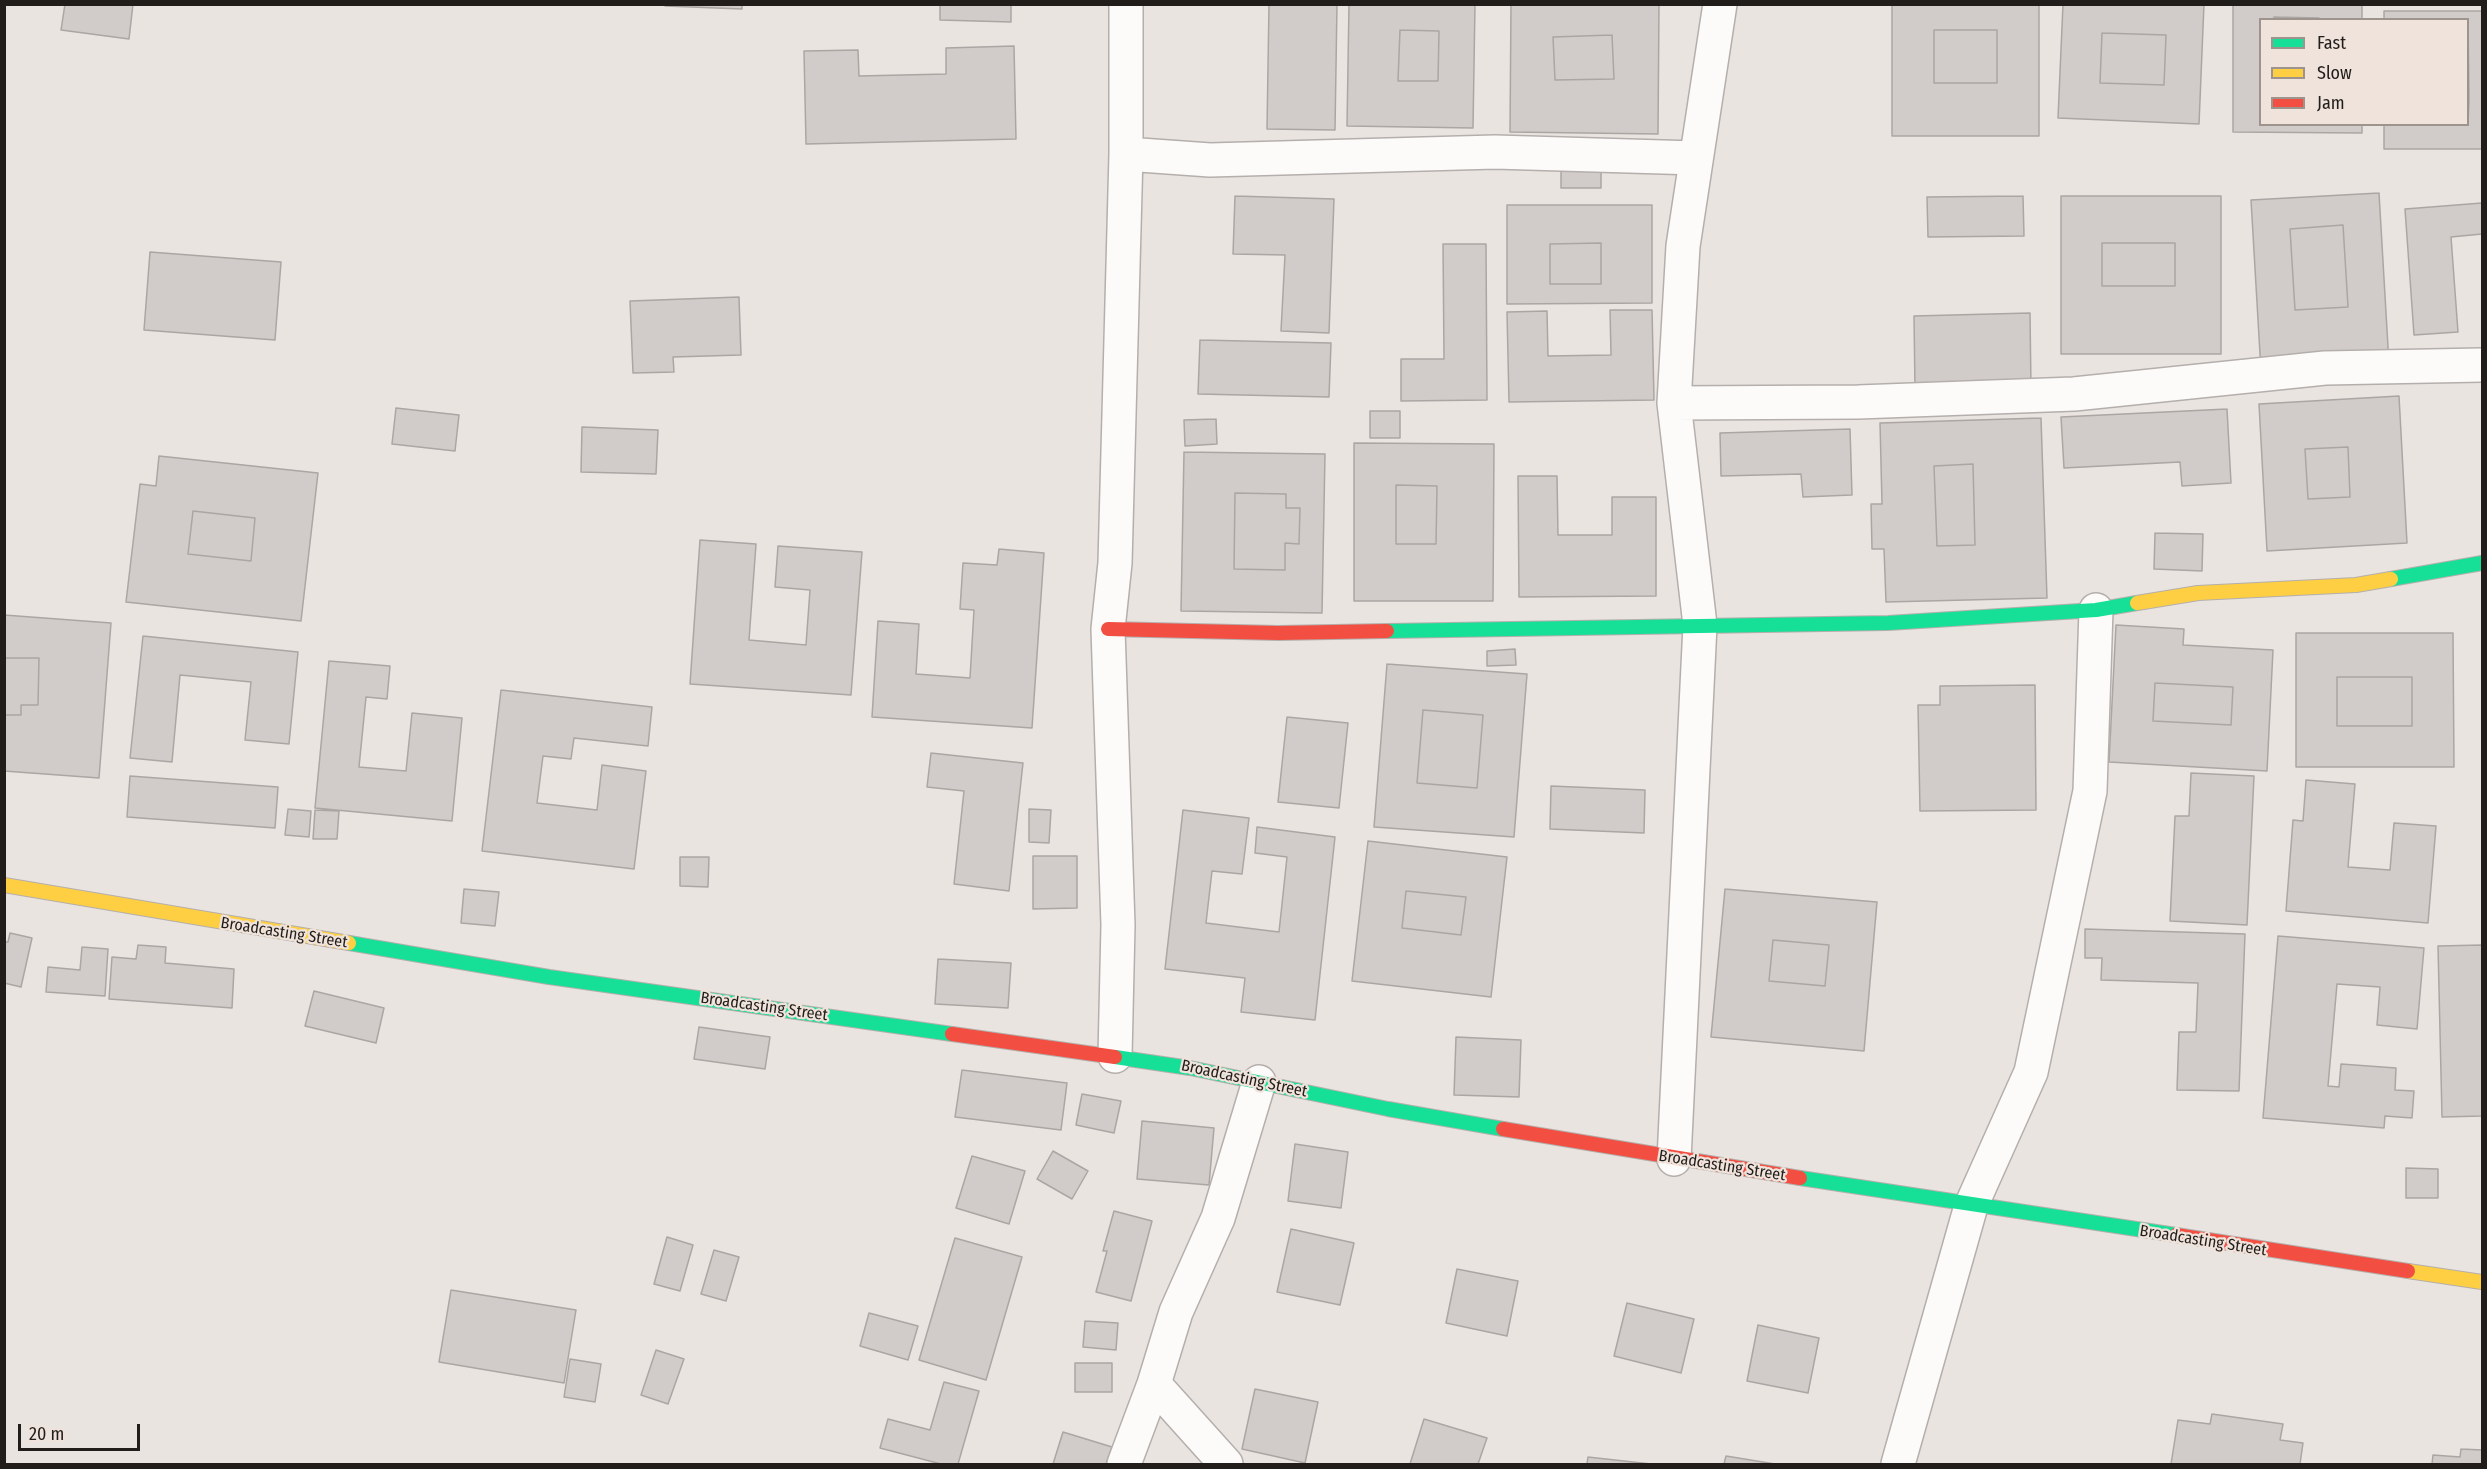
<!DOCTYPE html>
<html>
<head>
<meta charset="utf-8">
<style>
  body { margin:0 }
  #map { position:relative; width:2487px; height:1469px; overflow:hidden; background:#eae4e0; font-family:"Fira Sans Condensed",sans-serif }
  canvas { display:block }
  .frame { position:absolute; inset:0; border:6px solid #211d1a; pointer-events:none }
  .legend { position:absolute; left:2259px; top:18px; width:210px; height:108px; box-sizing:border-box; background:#efe3db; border:2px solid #9d948e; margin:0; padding:8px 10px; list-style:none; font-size:18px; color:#211d1a }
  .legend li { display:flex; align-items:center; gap:12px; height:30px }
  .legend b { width:30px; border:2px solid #9d948e }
  .scale { position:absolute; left:18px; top:1424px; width:122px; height:27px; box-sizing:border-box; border:3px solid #211d1a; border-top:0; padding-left:8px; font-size:18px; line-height:21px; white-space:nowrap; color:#211d1a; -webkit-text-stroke:4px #efe3db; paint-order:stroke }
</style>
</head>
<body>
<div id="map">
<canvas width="2487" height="1469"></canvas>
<div class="frame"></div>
<ul class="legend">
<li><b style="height:8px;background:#16e098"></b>Fast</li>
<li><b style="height:8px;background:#ffcf43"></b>Slow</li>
<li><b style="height:8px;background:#f24e42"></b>Jam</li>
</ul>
<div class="scale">20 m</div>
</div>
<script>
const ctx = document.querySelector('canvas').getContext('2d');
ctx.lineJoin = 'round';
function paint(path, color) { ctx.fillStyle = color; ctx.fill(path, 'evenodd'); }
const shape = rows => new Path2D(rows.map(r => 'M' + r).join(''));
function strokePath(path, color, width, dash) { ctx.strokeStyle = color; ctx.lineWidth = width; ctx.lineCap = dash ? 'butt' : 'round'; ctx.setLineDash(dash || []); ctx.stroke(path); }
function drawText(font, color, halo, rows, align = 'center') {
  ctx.font = font + ' "Fira Sans Condensed",sans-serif'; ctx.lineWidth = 4.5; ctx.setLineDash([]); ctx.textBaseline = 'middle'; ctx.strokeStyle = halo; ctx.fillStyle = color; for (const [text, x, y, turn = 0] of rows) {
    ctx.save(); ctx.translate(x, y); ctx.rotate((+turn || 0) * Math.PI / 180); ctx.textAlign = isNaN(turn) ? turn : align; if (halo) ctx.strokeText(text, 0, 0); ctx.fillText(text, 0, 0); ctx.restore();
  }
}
const building = shape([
  [65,4,133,4,129,39,61,30,65,4],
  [665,4,742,4,742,9,665,6,665,4],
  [940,4,1011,4,1011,22,940,20,940,4],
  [1269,4,1337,4,1335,130,1267,129,1269,4],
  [1349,4,1475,4,1473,128,1347,126,1349,4],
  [1400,30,1439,31,1438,81,1398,81,1400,30],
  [1511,4,1659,4,1658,134,1510,132,1511,4],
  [1612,35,1614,79,1555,80,1553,37,1612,35],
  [1892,4,2039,4,2039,136,1892,136,1892,4],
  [1934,30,1997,30,1997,83,1934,83,1934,30],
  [2063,4,2204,4,2199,124,2058,118,2063,4],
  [2102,33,2166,35,2164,85,2100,83,2102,33],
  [2233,4,2362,4,2362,20,2274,17,2274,20,2260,20,2260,124,2362,124,2362,133,2233,132,2233,4],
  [2384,11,2482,11,2482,149,2384,149,2384,124,2468,124,2469,100,2468,20,2384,20,2384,11],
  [2274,17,2319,18,2319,20,2274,20,2274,17],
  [1400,30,1439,31,1438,81,1398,81,1400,30],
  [1934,30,1997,30,1997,83,1934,83,1934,30],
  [2102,33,2166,35,2164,85,2100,83,2102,33],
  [1612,35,1614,79,1555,80,1553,37,1612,35],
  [1014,46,1016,139,806,144,804,51,858,50,859,76,946,74,946,48,1014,46],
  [1601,168,1601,188,1561,188,1561,169,1601,168],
  [2379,193,2389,364,2261,371,2251,200,2379,193],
  [2343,225,2348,307,2295,310,2290,229,2343,225],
  [1235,196,1334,199,1329,333,1281,331,1285,255,1233,254,1235,196],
  [2023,196,2024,236,1928,237,1927,197,2023,196],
  [2061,196,2221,196,2221,354,2061,354,2061,196],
  [2102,243,2175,243,2175,286,2102,286,2102,243],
  [2482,203,2482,234,2451,237,2458,332,2414,335,2405,209,2482,203],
  [1507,205,1652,205,1652,303,1507,304,1507,205],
  [1601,243,1601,284,1550,284,1550,244,1601,243],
  [2343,225,2348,307,2295,310,2290,229,2343,225],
  [1601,243,1601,284,1550,284,1550,244,1601,243],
  [2102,243,2175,243,2175,286,2102,286,2102,243],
  [1443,244,1486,244,1487,400,1401,401,1401,359,1444,359,1443,244],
  [150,252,281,262,275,340,144,330,150,252],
  [739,297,741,355,673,357,674,372,633,373,630,301,739,297],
  [1610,310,1652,310,1654,400,1509,402,1507,312,1547,311,1548,356,1611,355,1610,310],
  [2030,313,2031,388,1915,390,1914,316,2030,313],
  [1200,340,1331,343,1329,397,1198,394,1200,340],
  [2399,396,2407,543,2267,551,2259,404,2399,396],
  [2348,447,2350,497,2308,499,2305,449,2348,447],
  [396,408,459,415,455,451,392,444,396,408],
  [2227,409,2231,483,2182,486,2180,462,2064,468,2061,417,2227,409],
  [1370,411,1400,411,1400,438,1370,438,1370,411],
  [2041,418,2047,598,1886,602,1884,549,1872,549,1871,504,1882,504,1880,423,2041,418],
  [1973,464,1975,545,1937,546,1934,466,1973,464],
  [1216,419,1217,444,1185,446,1184,420,1216,419],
  [582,427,658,430,656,474,581,472,582,427],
  [1850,429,1852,495,1803,497,1801,474,1721,476,1720,433,1850,429],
  [1354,443,1494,444,1493,601,1354,601,1354,443],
  [1396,485,1437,486,1436,544,1396,544,1396,485],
  [2348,447,2350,497,2308,499,2305,449,2348,447],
  [1184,452,1325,454,1322,613,1181,611,1184,452],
  [1235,493,1286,494,1286,508,1300,508,1299,544,1285,543,1285,570,1234,569,1235,493],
  [159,456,318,473,301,621,126,602,140,484,156,486,159,456],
  [193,511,255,518,251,561,188,554,193,511],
  [1973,464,1975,545,1937,546,1934,466,1973,464],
  [1518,476,1557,476,1558,535,1612,535,1612,497,1656,497,1656,596,1519,597,1518,476],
  [1396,485,1437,486,1436,544,1396,544,1396,485],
  [1235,493,1286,494,1286,508,1300,508,1299,544,1285,543,1285,570,1234,569,1235,493],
  [193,511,255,518,251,561,188,554,193,511],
  [2155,533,2203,534,2202,571,2154,569,2155,533],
  [700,540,756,544,749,640,806,645,810,590,775,587,778,546,862,552,851,695,690,684,700,540],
  [999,549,1044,553,1032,728,872,717,878,621,919,624,916,674,970,678,974,610,960,609,963,563,997,565,999,549],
  [4,615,111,623,99,778,4,771,4,715,21,715,21,705,38,705,39,658,4,658,4,615],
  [2116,625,2184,629,2183,645,2273,650,2267,771,2109,762,2116,625],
  [2155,683,2233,687,2231,725,2153,721,2155,683],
  [2296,633,2453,633,2454,767,2296,767,2296,633],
  [2337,677,2412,677,2412,726,2337,726,2337,677],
  [143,636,298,652,289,744,245,740,251,682,180,675,172,762,130,758,143,636],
  [1515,649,1516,665,1487,666,1487,651,1515,649],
  [4,658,39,658,38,705,21,705,21,715,4,715,4,658],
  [329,661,390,666,387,699,366,697,359,767,406,771,412,713,462,718,452,821,315,808,329,661],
  [1387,664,1527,674,1514,837,1374,827,1387,664],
  [1423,710,1483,715,1477,788,1417,783,1423,710],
  [2337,677,2412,677,2412,726,2337,726,2337,677],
  [2155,683,2233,687,2231,725,2153,721,2155,683],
  [2035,685,2036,810,1920,811,1918,705,1940,705,1940,686,2035,685],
  [501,690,652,707,648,746,574,738,571,759,543,756,537,803,597,810,602,765,646,771,634,869,482,851,501,690],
  [1423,710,1483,715,1477,788,1417,783,1423,710],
  [1287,717,1348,723,1339,808,1278,802,1287,717],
  [931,753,1023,763,1009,891,954,884,964,791,927,787,931,753],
  [2191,773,2254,776,2247,925,2170,921,2175,816,2189,816,2191,773],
  [130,776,278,787,275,828,127,817,130,776],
  [2306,780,2355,784,2348,867,2390,870,2394,823,2436,826,2428,923,2286,911,2293,820,2303,821,2306,780],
  [1551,786,1645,790,1644,833,1550,829,1551,786],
  [288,809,311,811,309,837,285,835,288,809],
  [1029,809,1051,810,1049,843,1029,842,1029,809],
  [315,810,339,811,337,839,313,839,315,810],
  [1183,810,1249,818,1242,874,1212,871,1206,923,1279,932,1287,857,1255,853,1257,827,1335,837,1315,1020,1241,1012,1245,978,1165,969,1183,810],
  [1368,841,1507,857,1491,997,1352,981,1368,841],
  [1406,891,1466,897,1461,935,1402,928,1406,891],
  [1033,856,1077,856,1077,908,1033,909,1033,856],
  [680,857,709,857,708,887,680,886,680,857],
  [464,889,499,892,495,926,461,923,464,889],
  [1725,889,1877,902,1864,1051,1711,1037,1725,889],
  [1773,940,1829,945,1825,986,1769,981,1773,940],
  [1406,891,1466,897,1461,935,1402,928,1406,891],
  [2085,929,2245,934,2239,1091,2177,1090,2179,1032,2196,1032,2198,983,2101,980,2102,958,2085,958,2085,929],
  [10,933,32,938,21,987,4,983,4,942,8,942,10,933],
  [2278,936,2424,948,2417,1029,2377,1025,2380,987,2337,984,2328,1086,2339,1087,2341,1064,2396,1068,2395,1090,2414,1091,2412,1118,2385,1116,2384,1128,2263,1118,2278,936],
  [1773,940,1829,945,1825,986,1769,981,1773,940],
  [138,945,166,947,165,963,234,969,232,1008,109,999,112,957,136,959,138,945],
  [2482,945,2482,1116,2442,1117,2438,946,2482,945],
  [82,947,108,949,105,996,46,992,48,967,80,970,82,947],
  [938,959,1011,963,1008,1008,935,1004,938,959],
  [314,991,384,1008,376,1043,305,1026,314,991],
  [699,1027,770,1037,765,1069,694,1059,699,1027],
  [1456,1037,1521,1040,1519,1097,1454,1095,1456,1037],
  [962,1070,1067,1083,1061,1130,955,1117,962,1070],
  [1082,1094,1121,1101,1114,1133,1076,1125,1082,1094],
  [1142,1121,1214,1128,1209,1185,1137,1179,1142,1121],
  [1295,1144,1348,1152,1341,1208,1288,1201,1295,1144],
  [1053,1151,1088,1171,1072,1199,1037,1179,1053,1151],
  [972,1156,1025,1171,1009,1224,956,1208,972,1156],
  [2406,1168,2438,1169,2438,1198,2406,1198,2406,1168],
  [1114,1211,1152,1221,1131,1301,1096,1292,1107,1251,1103,1251,1114,1211],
  [1291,1229,1354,1243,1340,1305,1277,1292,1291,1229],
  [667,1237,693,1245,680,1291,654,1284,667,1237],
  [955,1238,1022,1257,986,1380,919,1360,955,1238],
  [714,1250,739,1257,726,1301,701,1294,714,1250],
  [1457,1269,1518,1281,1507,1336,1446,1323,1457,1269],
  [451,1290,576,1310,564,1383,439,1362,451,1290],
  [1627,1303,1694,1319,1681,1373,1614,1356,1627,1303],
  [869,1313,918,1326,908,1360,860,1346,869,1313],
  [1085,1321,1118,1323,1116,1350,1083,1347,1085,1321],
  [1758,1325,1819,1338,1808,1393,1747,1381,1758,1325],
  [656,1350,684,1359,668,1404,641,1395,656,1350],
  [570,1359,601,1364,595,1402,564,1397,570,1359],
  [1075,1363,1112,1363,1112,1392,1075,1392,1075,1363],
  [944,1382,979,1391,958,1464,941,1464,880,1448,888,1419,930,1430,944,1382],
  [1255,1389,1318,1402,1305,1463,1242,1449,1255,1389],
  [2212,1414,2283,1424,2280,1440,2303,1443,2300,1464,2171,1464,2178,1420,2210,1424,2212,1414],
  [1424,1419,1487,1438,1478,1464,1410,1464,1424,1419],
  [1063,1432,1112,1447,1106,1464,1053,1464,1063,1432],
  [2461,1449,2482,1450,2482,1464,2432,1464,2433,1455,2460,1457,2461,1449],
  [1726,1456,1775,1464,1724,1464,1726,1456],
  [1588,1457,1651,1464,1587,1464,1588,1457]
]);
const street = shape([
  [1126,154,1210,160,1495,152,1696,158],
  [1674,403,1858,402,2074,394,2325,368,2482,365],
  [1115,1056,1118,925,1108,629,1115,563,1126,154,1126,4],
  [1674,1159,1700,625,1674,403,1683,246,1720,4],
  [1154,1384,1226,1464],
  [1124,1464,1154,1384,1176,1312,1218,1218,1259,1082],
  [1898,1464,1971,1206,2031,1072,2090,791,2096,610]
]);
const fast = shape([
  [2391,579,2482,563],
  [1387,631,1888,623,2096,610,2137,603],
  [349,943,549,977,952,1034],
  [1115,1057,1190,1068,1388,1109,1503,1129],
  [1800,1178,2176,1235]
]);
const slow = shape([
  [2137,603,2198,593,2356,585,2391,579],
  [4,885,349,943],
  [2408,1271,2482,1282]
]);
const jam = shape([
  [1108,629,1278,633,1387,631],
  [952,1034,1115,1057],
  [1503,1129,1800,1178],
  [2176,1235,2408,1271]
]);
const streetNames = [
  ["Broadcasting Street",284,933,9],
  ["Broadcasting Street",764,1007,8],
  ["Broadcasting Street",1244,1079,12],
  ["Broadcasting Street",1722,1166,9],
  ["Broadcasting Street",2203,1241,9]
];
paint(building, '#d1cbc9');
strokePath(building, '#aba6a4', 1.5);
strokePath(street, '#b4afac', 36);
strokePath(fast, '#b4afac', 16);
strokePath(slow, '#b4afac', 16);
strokePath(jam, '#b4afac', 16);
strokePath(street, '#fcfbfa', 33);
strokePath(fast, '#16e098', 14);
strokePath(slow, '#ffcf43', 14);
strokePath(jam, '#f24e42', 14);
drawText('16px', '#211d1a', '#efe3db', streetNames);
</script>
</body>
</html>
